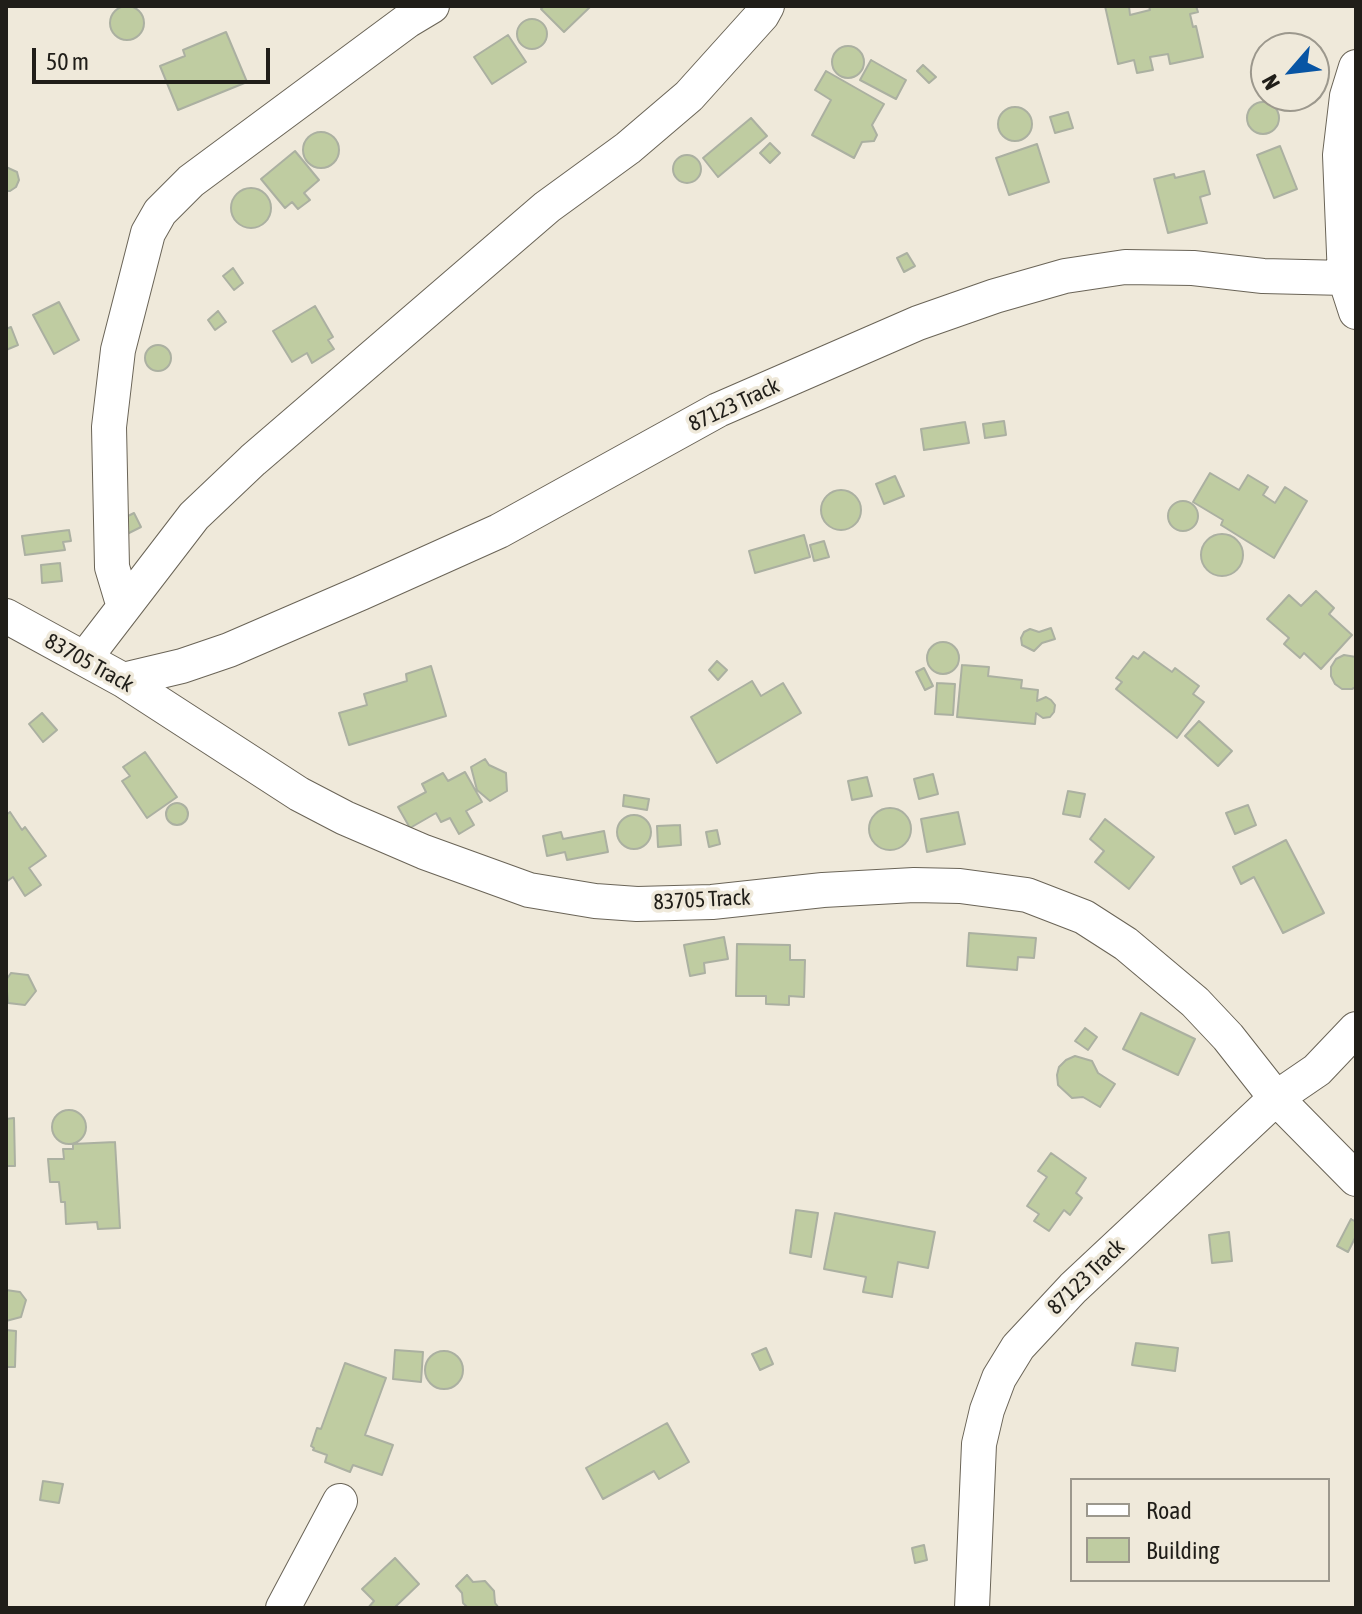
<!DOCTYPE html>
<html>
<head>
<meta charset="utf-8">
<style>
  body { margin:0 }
  #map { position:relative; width:1362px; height:1614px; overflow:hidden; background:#efe9da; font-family:"Asap Condensed",sans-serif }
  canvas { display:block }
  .frame { position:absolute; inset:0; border:8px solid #201e19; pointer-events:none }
  .legend { position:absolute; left:1070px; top:1478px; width:260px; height:104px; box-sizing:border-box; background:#efe9da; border:2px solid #9c988d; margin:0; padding:10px 14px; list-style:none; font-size:24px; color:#201e19 }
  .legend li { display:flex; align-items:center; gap:16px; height:40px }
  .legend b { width:40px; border:2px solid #9c988d }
  .north { position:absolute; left:1250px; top:32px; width:80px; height:80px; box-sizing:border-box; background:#efe9da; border:2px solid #9c988d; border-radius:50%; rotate:242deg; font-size:22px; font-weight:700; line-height:32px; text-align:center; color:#201e19 }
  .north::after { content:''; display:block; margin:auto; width:28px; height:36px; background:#0855a4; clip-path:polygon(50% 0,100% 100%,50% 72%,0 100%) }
  .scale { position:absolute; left:32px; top:48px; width:238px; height:36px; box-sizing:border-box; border:4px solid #201e19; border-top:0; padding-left:10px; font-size:24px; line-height:28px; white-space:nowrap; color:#201e19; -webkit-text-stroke:6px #efe9da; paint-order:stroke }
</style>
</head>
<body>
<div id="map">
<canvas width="1362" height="1614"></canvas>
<div class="frame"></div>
<ul class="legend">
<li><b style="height:10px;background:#fff"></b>Road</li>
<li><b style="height:22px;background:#bfcca1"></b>Building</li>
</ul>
<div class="north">N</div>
<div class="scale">50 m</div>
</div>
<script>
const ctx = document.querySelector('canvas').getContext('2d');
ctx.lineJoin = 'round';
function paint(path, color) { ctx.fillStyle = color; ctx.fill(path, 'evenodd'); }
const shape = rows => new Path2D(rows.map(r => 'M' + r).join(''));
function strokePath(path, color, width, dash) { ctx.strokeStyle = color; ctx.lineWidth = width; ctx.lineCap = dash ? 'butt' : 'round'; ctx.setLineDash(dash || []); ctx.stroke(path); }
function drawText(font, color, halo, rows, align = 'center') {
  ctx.font = font + ' "Asap Condensed",sans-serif'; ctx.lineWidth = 7; ctx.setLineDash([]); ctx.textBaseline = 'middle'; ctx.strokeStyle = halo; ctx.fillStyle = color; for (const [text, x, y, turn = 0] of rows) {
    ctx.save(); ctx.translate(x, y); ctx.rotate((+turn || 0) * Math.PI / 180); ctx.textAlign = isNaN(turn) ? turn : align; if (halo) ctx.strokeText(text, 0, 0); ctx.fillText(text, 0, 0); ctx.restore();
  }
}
const building = shape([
  [544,6,589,6,590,7,564,32,541,9,544,6],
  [1105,6,1129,6,1130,15,1150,10,1149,6,1196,6,1198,12,1190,14,1193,27,1196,26,1203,57,1170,64,1168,54,1150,57,1153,70,1137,73,1134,60,1118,64,1105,6],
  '110 23a17 17 0 1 1 34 0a17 17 0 1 1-34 0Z',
  '517 34a15 15 0 1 1 30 0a15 15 0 1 1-30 0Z',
  [226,32,247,82,178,110,160,66,185,56,183,50,226,32],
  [508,35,526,62,492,84,474,57,508,35],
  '832 62a16 16 0 1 1 32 0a16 16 0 1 1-32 0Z',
  [871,60,906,80,896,99,860,80,871,60],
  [923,65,936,77,929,83,917,71,923,65],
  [826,71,884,104,872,125,877,135,874,141,862,142,854,158,812,135,831,100,815,90,826,71],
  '1247 118a16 16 0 1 1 32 0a16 16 0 1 1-32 0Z',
  '998 124a17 17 0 1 1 34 0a17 17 0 1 1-34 0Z',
  [1068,112,1073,128,1055,133,1050,117,1068,112],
  [751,118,767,136,718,177,703,158,751,118],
  '303 150a18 18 0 1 1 36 0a18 18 0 1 1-36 0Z',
  [770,143,780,153,770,163,760,153,770,143],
  [1037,144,1049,182,1009,195,996,158,1037,144],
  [1280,146,1297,189,1274,198,1257,155,1280,146],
  [295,151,319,180,304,193,310,200,298,209,292,202,285,208,261,179,295,151],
  '673 169a14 14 0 1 1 28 0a14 14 0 1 1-28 0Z',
  [6,167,17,172,19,180,16,187,10,191,6,191,6,167],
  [1204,171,1210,194,1200,197,1207,223,1168,233,1154,179,1174,174,1175,178,1204,171],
  '231 208a20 20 0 1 1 40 0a20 20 0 1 1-40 0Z',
  [907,253,915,266,904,272,897,258,907,253],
  [233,268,243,283,234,290,223,276,233,268],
  [59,302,79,340,54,354,33,315,59,302],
  [315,306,333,337,328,340,334,349,312,363,307,353,292,362,273,331,315,306],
  [218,311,226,322,215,330,208,320,218,311],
  [11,327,18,345,6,350,6,329,11,327],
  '145 358a13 13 0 1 1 26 0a13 13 0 1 1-26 0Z',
  [1004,421,1006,435,985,438,983,424,1004,421],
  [965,422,969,443,924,450,921,429,965,422],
  [1210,473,1239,490,1248,475,1268,487,1263,495,1275,503,1285,487,1307,501,1274,558,1221,525,1223,520,1193,502,1210,473],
  [895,476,904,496,884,504,876,484,895,476],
  '821 510a20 20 0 1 1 40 0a20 20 0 1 1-40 0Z',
  '1168 516a15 15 0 1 1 30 0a15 15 0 1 1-30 0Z',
  [134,513,141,527,123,536,116,522,134,513],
  [69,530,71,541,63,542,65,550,25,555,22,536,69,530],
  '1201 555a21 21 0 1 1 42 0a21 21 0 1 1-42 0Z',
  [804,535,810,557,755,573,749,551,804,535],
  [824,541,829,557,814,561,810,545,824,541],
  [60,563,62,581,42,583,41,565,60,563],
  [1316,591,1334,608,1329,614,1352,635,1321,669,1304,653,1300,658,1284,644,1289,638,1267,619,1289,595,1301,606,1316,591],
  [1051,628,1055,639,1042,643,1034,651,1022,645,1021,638,1024,632,1030,629,1039,632,1051,628],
  '927 658a16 16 0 1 1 32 0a16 16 0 1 1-32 0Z',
  [1144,652,1172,672,1175,668,1199,686,1193,694,1204,702,1177,738,1116,689,1122,682,1116,678,1133,656,1138,659,1144,652],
  [1344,655,1356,657,1356,687,1352,689,1342,689,1335,684,1331,676,1331,667,1336,659,1344,655],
  [717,661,727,670,718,680,709,670,717,661],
  [962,665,989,667,988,676,1022,680,1021,688,1038,690,1037,701,1046,697,1051,700,1055,705,1054,712,1050,717,1043,718,1036,713,1035,724,957,717,962,665],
  [431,666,446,716,349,745,339,713,367,705,364,694,407,681,406,674,431,666],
  [924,668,933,686,925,690,916,672,924,668],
  [752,681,761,696,783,683,801,713,717,763,691,717,752,681],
  [937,683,955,684,953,715,935,714,937,683],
  [42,713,57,730,43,742,29,724,42,713],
  [1199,721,1232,751,1218,766,1185,736,1199,721],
  [145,752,177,797,147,818,122,781,130,776,123,767,145,752],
  [485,759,489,765,506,773,507,791,490,801,477,790,471,767,485,759],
  [465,772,482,802,466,811,474,825,459,834,450,818,441,822,436,813,410,828,398,807,426,792,422,784,443,773,448,781,465,772],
  [933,774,938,794,919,799,914,779,933,774],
  [867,777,872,796,852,800,848,781,867,777],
  [1068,791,1085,794,1080,817,1063,814,1068,791],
  [624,795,649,799,647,810,623,806,624,795],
  '166 814a11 11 0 1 1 22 0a11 11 0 1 1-22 0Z',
  [1248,805,1256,825,1235,834,1226,813,1248,805],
  '869 829a21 21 0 1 1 42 0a21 21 0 1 1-42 0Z',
  [10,812,22,830,25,827,46,856,29,868,41,885,25,896,13,877,6,882,6,815,10,812],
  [958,812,965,844,927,852,921,819,958,812],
  '617 832a17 17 0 1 1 34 0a17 17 0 1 1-34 0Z',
  [1105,819,1154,857,1129,889,1095,862,1104,851,1090,839,1105,819],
  [680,825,681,845,658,847,657,826,680,825],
  [717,830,720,844,709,847,706,832,717,830],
  [604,831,608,852,567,860,565,852,547,856,543,836,561,832,563,839,604,831],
  [1286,840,1324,913,1283,933,1254,877,1241,884,1233,867,1286,840],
  [969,933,1036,938,1034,958,1018,957,1017,970,967,966,969,933],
  [724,937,728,959,704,963,705,973,690,976,684,945,724,937],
  [737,944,790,945,790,960,805,960,804,997,789,996,789,1005,766,1004,766,996,736,996,737,944],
  [11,973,28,975,36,991,25,1005,8,1003,6,980,11,973],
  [1141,1013,1195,1039,1178,1075,1123,1049,1141,1013],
  [1085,1028,1097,1037,1088,1050,1075,1041,1085,1028],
  [1075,1056,1092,1061,1098,1073,1115,1084,1100,1107,1083,1097,1072,1098,1058,1085,1057,1075,1059,1067,1066,1060,1075,1056],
  '52 1127a17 17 0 1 1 34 0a17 17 0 1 1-34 0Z',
  [14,1118,15,1166,6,1166,6,1119,14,1118],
  [115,1142,120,1228,98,1229,97,1222,66,1224,65,1202,61,1202,59,1182,50,1182,48,1159,64,1159,63,1149,73,1149,73,1144,115,1142],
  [1051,1153,1086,1178,1076,1193,1082,1198,1070,1215,1064,1210,1049,1231,1034,1221,1039,1214,1027,1206,1047,1177,1038,1171,1051,1153],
  [796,1210,818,1213,811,1257,790,1253,796,1210],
  [835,1213,935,1232,928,1268,898,1262,892,1297,863,1292,866,1277,824,1269,835,1213],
  [1351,1219,1356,1222,1356,1236,1348,1252,1337,1246,1351,1219],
  [1229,1232,1232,1261,1212,1263,1209,1235,1229,1232],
  [6,1290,20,1292,26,1300,21,1317,6,1321,6,1290],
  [6,1330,16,1331,15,1367,6,1367,6,1330],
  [1136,1343,1178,1348,1175,1371,1132,1365,1136,1343],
  [766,1348,773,1364,760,1370,752,1354,766,1348],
  [395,1350,423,1352,421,1382,393,1379,395,1350],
  '425 1370a19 19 0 1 1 38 0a19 19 0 1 1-38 0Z',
  [345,1363,386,1378,365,1435,393,1445,382,1475,353,1465,350,1472,325,1462,327,1455,313,1450,314,1448,311,1446,317,1428,321,1429,345,1363],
  [667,1423,689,1462,659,1479,654,1471,603,1499,586,1468,667,1423],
  [43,1481,63,1484,59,1503,40,1500,43,1481],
  [924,1545,927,1560,915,1563,912,1548,924,1545],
  [395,1558,419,1584,394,1608,368,1608,374,1601,362,1589,395,1558],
  [467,1575,473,1582,485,1581,494,1591,495,1603,499,1608,468,1608,463,1603,462,1593,456,1586,467,1575]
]);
const minor = shape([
  [1345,278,1340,155,1347,96,1356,67],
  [124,607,112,567,109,427,118,350,148,233,160,212,191,181,407,21,432,6],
  [6,616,123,680,299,794,345,818,424,852,529,890,595,901,637,904,712,902,823,890,914,885,960,886,1027,895,1084,917,1126,944,1195,1002,1228,1037,1276,1098,1356,1179],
  [85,658,194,516,253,460,547,207,628,148,689,96,762,15,767,6],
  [123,680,182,666,229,650,361,593,499,531,718,410,918,323,995,296,1065,276,1125,267,1193,268,1263,276,1345,278,1356,312],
  [283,1608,340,1501],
  [972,1608,979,1444,987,1410,999,1378,1018,1347,1073,1288,1276,1098,1317,1070,1356,1029]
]);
const streetNames = [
  ["87123 Track",734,405,-25],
  ["83705 Track",89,663,29],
  ["83705 Track",702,900,-3],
  ["87123 Track",1086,1277,-44]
];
paint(building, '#bfcca1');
strokePath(building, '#abb0a1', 2);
strokePath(minor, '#6a6457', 36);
strokePath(minor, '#fff', 34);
drawText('22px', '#201e19', '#efe9da', streetNames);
</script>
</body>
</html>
